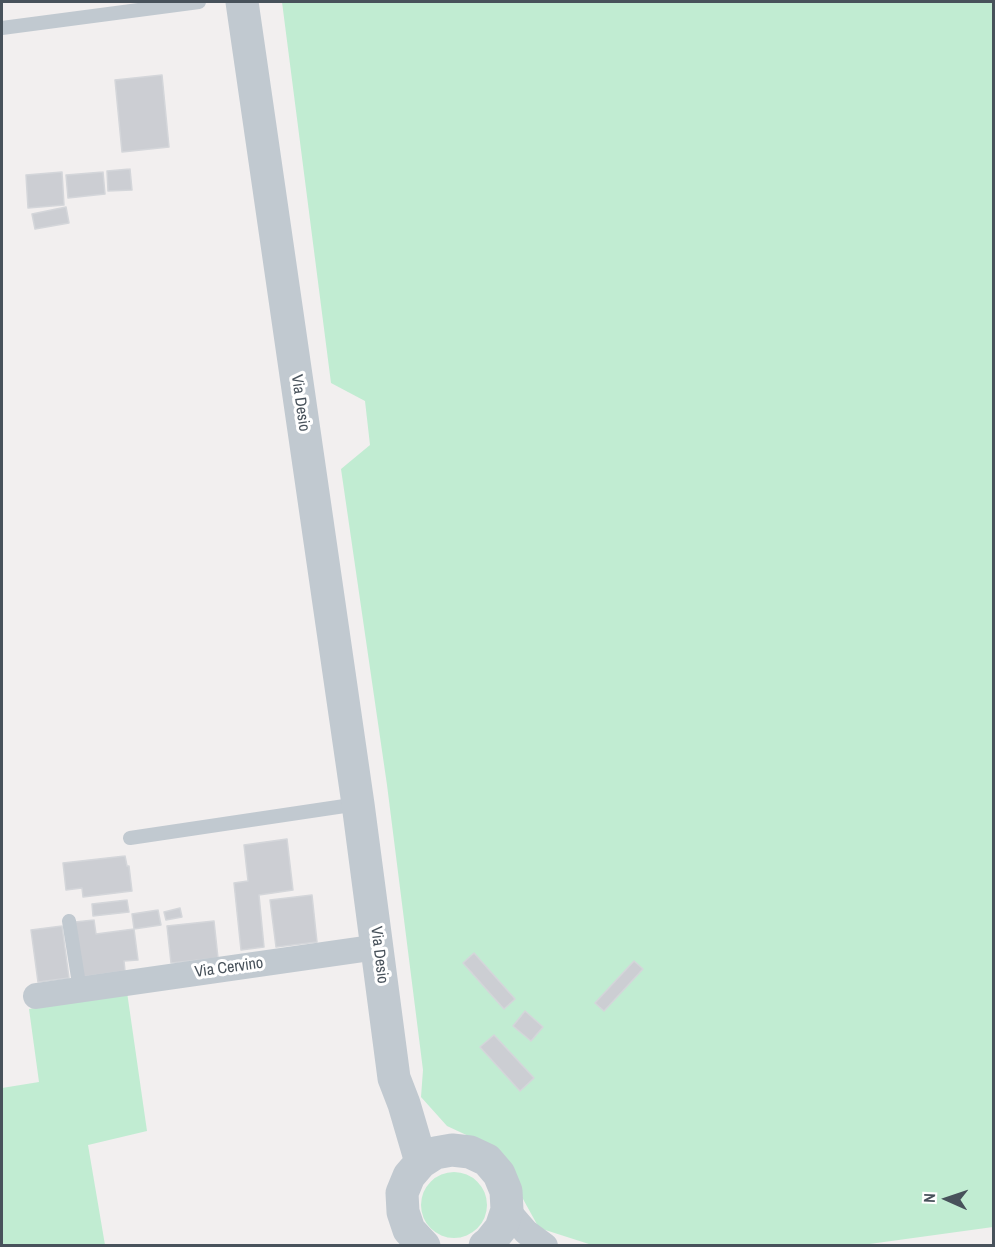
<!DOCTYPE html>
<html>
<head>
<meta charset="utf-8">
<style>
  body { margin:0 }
  #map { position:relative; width:995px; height:1247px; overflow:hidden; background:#f2efef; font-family:"Archivo Narrow",sans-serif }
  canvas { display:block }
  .frame { position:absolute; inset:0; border:3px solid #48525b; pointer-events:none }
  .north { position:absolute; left:917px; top:1169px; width:60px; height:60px; -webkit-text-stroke:4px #fff; paint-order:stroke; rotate:273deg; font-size:16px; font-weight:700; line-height:24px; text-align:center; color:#48525b }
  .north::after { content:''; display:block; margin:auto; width:21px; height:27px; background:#48525b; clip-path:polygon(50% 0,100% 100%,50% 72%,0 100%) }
</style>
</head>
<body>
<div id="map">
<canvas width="995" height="1247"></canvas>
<div class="frame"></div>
<div class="north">N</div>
</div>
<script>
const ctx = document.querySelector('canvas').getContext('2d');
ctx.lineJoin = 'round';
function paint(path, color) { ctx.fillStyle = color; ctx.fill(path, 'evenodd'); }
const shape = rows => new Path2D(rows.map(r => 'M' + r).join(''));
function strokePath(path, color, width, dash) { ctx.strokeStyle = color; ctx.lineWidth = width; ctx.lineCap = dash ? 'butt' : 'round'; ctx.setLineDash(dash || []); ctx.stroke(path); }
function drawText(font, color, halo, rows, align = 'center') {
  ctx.font = font + ' "Archivo Narrow",sans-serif'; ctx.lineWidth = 6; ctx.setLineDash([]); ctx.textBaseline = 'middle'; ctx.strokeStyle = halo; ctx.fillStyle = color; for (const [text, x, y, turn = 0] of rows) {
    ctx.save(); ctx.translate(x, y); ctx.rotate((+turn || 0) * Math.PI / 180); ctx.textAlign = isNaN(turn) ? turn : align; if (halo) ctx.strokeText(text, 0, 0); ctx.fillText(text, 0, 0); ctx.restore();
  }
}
const green = shape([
  [282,2,993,2,993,1227,855,1246,592,1245,539,1228,523,1199,475,1139,447,1126,421,1097,423,1070,387,785,341,469,370,445,365,401,331,383],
  [127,992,147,1131,88,1145,105,1245,2,1246,2,1088,39,1082,29,1009],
  '421 1205a33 33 0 1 1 66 0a33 33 0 1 1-66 0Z'
]);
const building = shape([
  [162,75,169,147,122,152,115,80,162,75],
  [130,169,132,190,108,191,107,171,130,169],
  [62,172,64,205,28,208,26,175,62,172],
  [103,172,105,194,68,198,66,175,103,172],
  [66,207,69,223,35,229,32,214,66,207],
  [287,839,293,890,259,895,264,947,241,950,234,883,248,881,244,845,287,839],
  [125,856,127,866,129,866,132,891,83,897,82,888,66,890,63,863,125,856],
  [312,895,317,942,276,947,270,900,312,895],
  [127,900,129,912,93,916,92,904,127,900],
  [180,908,182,917,166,920,164,912,180,908],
  [158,910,161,925,134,929,132,914,158,910],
  [94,920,96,934,134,929,138,960,124,961,125,971,82,977,75,922,94,920],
  [214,921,218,958,171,963,167,926,214,921],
  [62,926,69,978,38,982,31,930,62,926],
  [474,953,515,999,504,1009,463,963,474,953],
  [634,961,643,969,604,1011,595,1003,634,961],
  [525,1011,543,1027,531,1041,513,1026,525,1011],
  [494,1035,534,1078,520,1091,480,1047,494,1035]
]);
const service = shape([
  [2,28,199,2],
  [130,838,358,804],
  [69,921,80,990]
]);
const minor = shape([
  [36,996,378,947],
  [507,1210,526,1232,545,1246]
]);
const tertiary = shape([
  [242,2,358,804,394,1078,404,1104,421,1162],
  [424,1246,409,1230,403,1212,402,1193,409,1176,421,1162,435,1153,452,1150,470,1152,487,1160,499,1174,506,1191,507,1210,501,1228,489,1243,485,1246]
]);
const streetNames = [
  ["Via Desio",300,403,82],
  ["Via Desio",379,955,83],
  ["Via Cervino",229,968,-8]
];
paint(green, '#c1ecd2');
paint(building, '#ccced3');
strokePath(building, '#d4d6da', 1.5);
strokePath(service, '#c1c9d0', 14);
strokePath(minor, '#c1c9d0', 26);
strokePath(tertiary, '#c1c9d0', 33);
drawText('16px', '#48525b', '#fff', streetNames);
</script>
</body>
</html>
